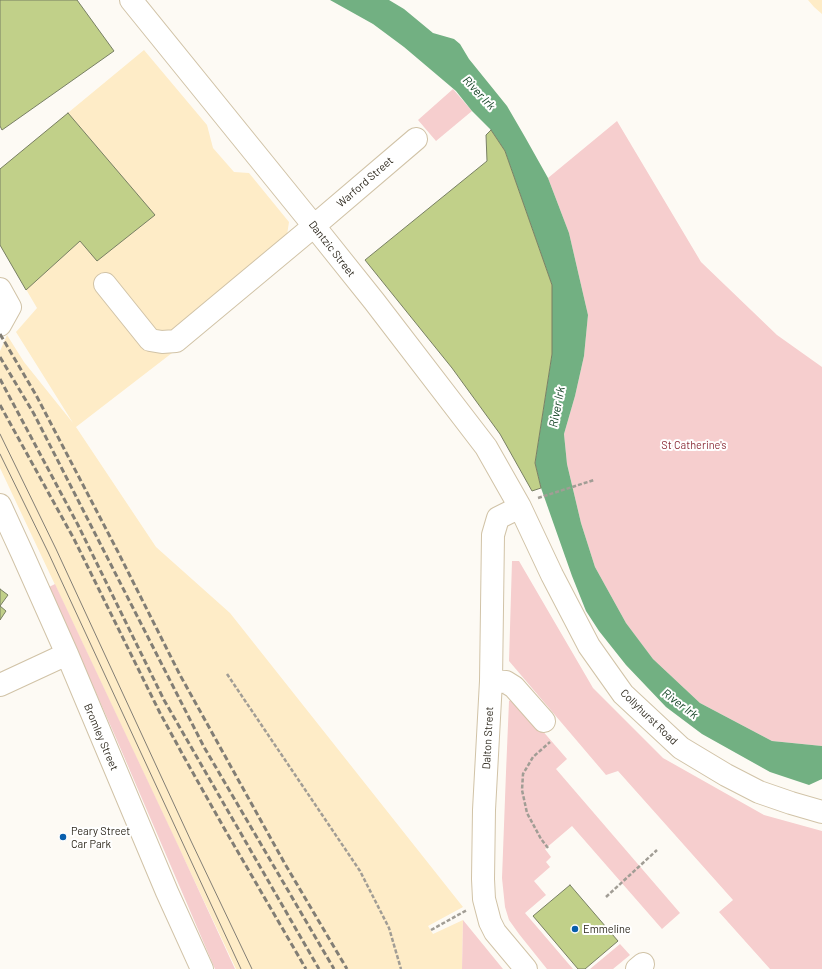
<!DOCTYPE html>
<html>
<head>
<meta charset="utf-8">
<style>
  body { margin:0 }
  canvas { display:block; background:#fdfaf4 }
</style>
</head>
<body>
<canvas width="822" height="969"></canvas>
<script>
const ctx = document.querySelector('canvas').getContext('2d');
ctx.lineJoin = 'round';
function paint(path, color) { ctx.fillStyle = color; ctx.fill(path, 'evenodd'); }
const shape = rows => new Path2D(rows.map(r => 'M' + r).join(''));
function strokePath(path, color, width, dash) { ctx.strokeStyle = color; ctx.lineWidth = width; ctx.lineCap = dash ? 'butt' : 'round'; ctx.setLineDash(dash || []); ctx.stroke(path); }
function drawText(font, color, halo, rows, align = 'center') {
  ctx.font = font + ' Barlow,sans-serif'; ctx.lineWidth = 4; ctx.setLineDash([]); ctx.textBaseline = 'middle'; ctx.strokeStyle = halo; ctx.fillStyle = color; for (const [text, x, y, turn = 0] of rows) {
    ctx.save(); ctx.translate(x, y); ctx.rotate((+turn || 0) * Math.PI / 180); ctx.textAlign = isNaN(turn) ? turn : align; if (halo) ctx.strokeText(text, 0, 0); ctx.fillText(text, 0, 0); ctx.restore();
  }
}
const built = shape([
  [808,0,822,0,822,14,814,7],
  [144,50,207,125,213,148,234,172,249,173,289,222,287,235,233,306,76,427,156,547,230,613,463,907,428,926,433,934,463,920,462,969,236,969,0,468,0,351,7,335,24,362,73,423,16,332,37,308,0,245,0,169]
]);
const green = shape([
  [453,89,472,111,436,141,418,120],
  [617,121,701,262,777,335,822,367,822,746,772,741,700,703,653,659,626,623,595,567,581,523,567,464,564,434,575,396,584,356,588,315,569,233,548,178],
  [512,561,519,561,593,688,663,758,764,815,822,831,822,969,770,969,719,912,733,900,618,771,606,775,509,661],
  [55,584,177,843,235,969,215,969,116,738,49,587],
  [514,698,567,759,556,769,680,913,662,929,572,826,545,849,551,857,546,862,550,867,534,881,546,895,525,913,573,969,547,969,519,934,509,920,505,907,502,878,506,772,509,701],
  [463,920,503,969,462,969],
  [620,944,630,955,613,969,590,969]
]);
const water = shape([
  [330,0,389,0,404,9,433,33,454,39,460,44,469,59,507,106,525,137,548,178,569,233,588,315,584,356,575,396,564,434,567,464,581,523,595,567,626,623,653,659,700,703,772,741,822,746,822,779,809,785,770,772,702,734,666,707,626,665,599,631,586,611,572,576,541,488,535,463,552,354,552,285,505,151,491,130,472,111,456,91,404,47,373,24]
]);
const building = shape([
  [0,0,77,0,114,51,2,130,0,126,0,0],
  [68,113,155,215,97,261,80,241,26,290,0,245,0,169,68,113],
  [491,130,505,151,552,285,552,354,535,463,541,488,532,491,500,434,452,368,365,260,487,161,486,135,491,130],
  [0,589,8,595,0,606,0,589],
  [0,606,6,611,0,620,0,606],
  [570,885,618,941,585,969,578,969,533,916,570,885]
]);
const path = shape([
  [538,498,594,480],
  [227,674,360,871,389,928,401,969],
  [548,848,541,839,527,813,522,790,523,774,533,757,550,742],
  [606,897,657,850],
  [431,930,467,910]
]);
const minor = shape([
  [131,0,314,226,374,301,486,447,520,507,552,575,589,646,623,694,681,748,726,775,759,792,791,803,822,812],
  [105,284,150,340,162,342,176,341,314,226,416,139],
  [0,289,10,307,0,325],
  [0,505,22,553,67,654,167,892,202,969],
  [520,507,498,518,493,535,491,681,484,810,483,879,484,899,490,922,495,932,526,969],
  [491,681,506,682,514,687,544,721],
  [0,685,67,654],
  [637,969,643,964]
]);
const tram = shape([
  [0,434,56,549,191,841,252,969],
  [0,454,48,552,241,969]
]);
const rail = shape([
  [0,334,36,395,117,550,180,675,285,864,347,969],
  [0,357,34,414,204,747,334,969],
  [0,379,78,525,164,700,319,969],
  [0,405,74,539,160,713,184,757,224,828,306,969]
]);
const markers = [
  [63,837,4,"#085eac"],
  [575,929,4,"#085eac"]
];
const streetNames = [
  ["Warford Street",365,182,-41],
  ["Dantzic Street",332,249,52],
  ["Collyhurst Road",649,717,44],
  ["Bromley Street",101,737,67],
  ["Dalton Street",488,738,-87]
];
const parkNames = [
  ["St Catherine's",694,445]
];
const poiNames = [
  ["Peary Street",71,831],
  ["Car Park",71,844],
  ["Emmeline",583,929]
];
const waterNames = [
  ["River Irk",479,93,47],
  ["River Irk",557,407,-79],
  ["River Irk",680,704,37]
];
paint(built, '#feecc7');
paint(green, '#f6cece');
paint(water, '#72b082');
paint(building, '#c1d089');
strokePath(building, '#787f63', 1);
strokePath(minor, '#d1c3a7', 24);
strokePath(path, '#a19d95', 2.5, [4, 2]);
strokePath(minor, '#fff', 22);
strokePath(tram, '#827e75', 1);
strokePath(rail, '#827e75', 3, [6, 3]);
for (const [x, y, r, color] of markers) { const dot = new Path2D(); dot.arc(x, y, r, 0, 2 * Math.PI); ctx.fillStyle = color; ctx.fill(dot); strokePath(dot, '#fff', 1.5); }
drawText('11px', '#2f2a1f', '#fff', streetNames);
drawText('11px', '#8d313c', '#fff', parkNames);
drawText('11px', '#2f2a1f', '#fff', poiNames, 'left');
drawText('italic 12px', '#184728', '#fff', waterNames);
</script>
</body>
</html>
